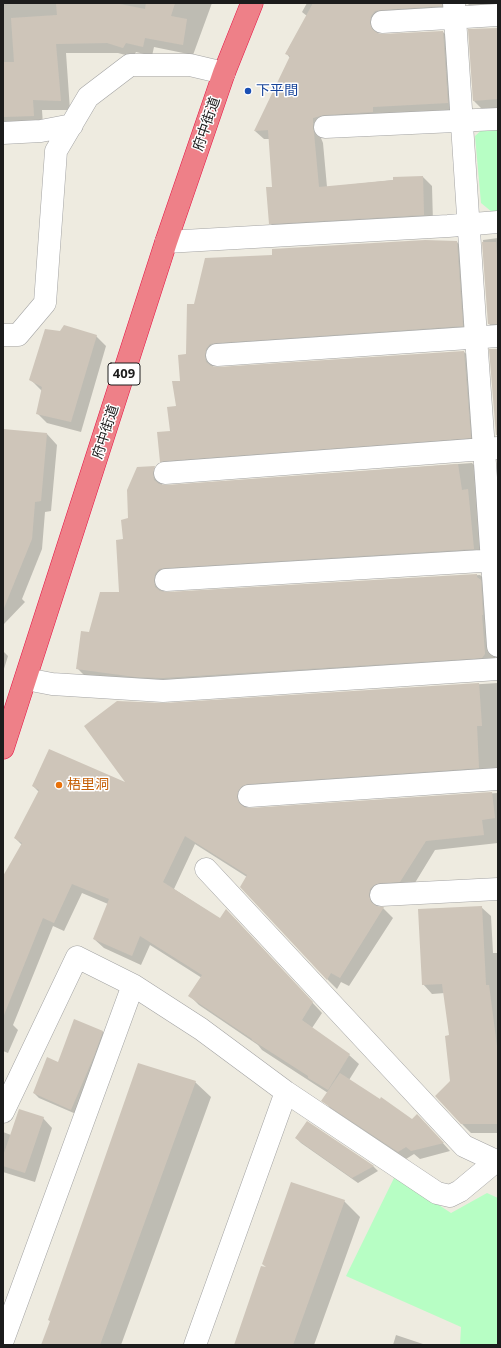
<!DOCTYPE html>
<html>
<head>
<meta charset="utf-8">
<style>
  body { margin:0 }
  #map { position:relative; width:501px; height:1348px; overflow:hidden; background:#eeebe0; font-family:"Open Sans",sans-serif }
  canvas { display:block }
  .frame { position:absolute; inset:0; border:4px solid #1c1c1c; pointer-events:none }
</style>
</head>
<body>
<div id="map">
<canvas width="501" height="1348"></canvas>
<div class="frame"></div>
</div>
<script>
const ctx = document.querySelector('canvas').getContext('2d');
ctx.lineJoin = 'round';
function paint(path, color) { ctx.fillStyle = color; ctx.fill(path, 'evenodd'); }
const shape = rows => new Path2D(rows.map(r => 'M' + r).join(''));
function strokePath(path, color, width, dash) { ctx.strokeStyle = color; ctx.lineWidth = width; ctx.lineCap = dash ? 'butt' : 'round'; ctx.setLineDash(dash || []); ctx.stroke(path); }
function drawText(font, color, halo, rows, align = 'center') {
  ctx.font = font + ' "Open Sans","Noto Sans JP",sans-serif'; ctx.lineWidth = 3; ctx.setLineDash([]); ctx.textBaseline = 'middle'; ctx.strokeStyle = halo; ctx.fillStyle = color; for (const [text, x, y, turn = 0] of rows) {
    ctx.save(); ctx.translate(x, y); ctx.rotate((+turn || 0) * Math.PI / 180); ctx.textAlign = isNaN(turn) ? turn : align; if (halo) ctx.strokeText(text, 0, 0); ctx.fillText(text, 0, 0); ctx.restore();
  }
}
const park = shape([
  [486,126,498,126,498,211,492,212,481,203,475,136],
  [395,1176,451,1213,487,1193,498,1198,498,1345,460,1345,461,1327,346,1276]
]);
const shadow = shape([
  [3,3,212,3,193,55,154,47,152,56,136,52,133,57,118,53,66,53,70,110,42,110,43,125,3,127],
  [307,3,455,3,452,6,378,32,379,35,443,32,452,41,456,111,321,127,321,138,323,143,327,187,423,177,432,186,433,223,279,232,270,223,273,188,270,139,264,139,255,131,290,58,286,53,307,16,302,12],
  [467,3,498,3,498,12,477,13],
  [498,29,498,115,489,116,474,101],
  [498,238,498,333,489,324,483,240],
  [457,242,465,251,471,334,214,358,213,365,213,368,464,352,473,360,479,446,169,470,160,462,171,432,177,407,187,355,195,304,274,256],
  [96,336,106,346,81,432,47,423,37,413,42,391,30,379],
  [3,430,47,434,57,445,51,511,45,512,42,549,22,599,25,602,3,625],
  [472,463,482,473,488,558,164,584,163,591,167,593,480,575,490,584,495,657,497,663,173,688,87,678,78,669,90,633,120,593,124,540,129,519,155,467,164,476,162,484,162,486,166,486],
  [3,651,8,656,3,672],
  [498,683,498,776,247,800,246,807,250,809,498,793,498,843,435,850,410,891,379,899,378,908,383,908,393,918,349,986,341,982,337,989,328,980,241,887,247,877,195,844,174,889,220,919,235,919,322,1013,312,1028,349,1055,359,1064,349,1080,412,1120,425,1123,450,1151,420,1159,414,1154,406,1159,330,1108,323,1100,328,1093,262,1050,258,1045,199,1005,190,996,202,978,150,945,141,965,104,948,94,939,108,904,82,893,64,931,53,926,13,1025,18,1030,8,1053,3,1051,3,891,22,845,15,838,39,792,33,786,128,785,164,704],
  [481,907,491,916,493,953,498,953,498,1133,471,1133,462,1124,451,1081,450,1036,445,993,432,994,423,984],
  [102,1031,108,1037,76,1114,39,1098,34,1093],
  [195,1082,211,1097,121,1345,42,1345,51,1322,49,1320],
  [43,1118,52,1128,35,1182,3,1172,3,1132,11,1135],
  [296,1138,373,1166,378,1171,358,1183,301,1143],
  [344,1201,360,1217,314,1345,235,1345,269,1269],
  [396,1335,426,1345,393,1345]
]);
const building = shape([
  [56,3,115,3,145,9,146,3,175,3,171,16,187,19,183,45,145,38,143,47,126,43,123,48,107,43,56,44,61,101,33,100,34,116,3,117,3,62,14,62,11,18,57,15],
  [313,3,442,3,442,6,381,10,375,11,371,16,370,23,372,29,377,33,382,34,443,31,448,103,373,107,373,112,324,115,313,118,313,128,314,133,319,187,393,180,393,177,423,176,424,215,269,224,266,187,272,187,268,130,254,131,290,56,285,54],
  [498,28,498,99,473,101,468,29],
  [425,240,457,241,463,326,216,343,210,344,206,349,205,356,206,362,211,366,218,367,464,351,471,438,164,461,160,462,157,432,170,431,167,407,176,406,172,381,180,381,178,355,186,354,187,304,194,304,205,258,272,255,272,249],
  [482,242,496,242,498,268,498,324,488,324],
  [64,325,97,335,71,422,36,414,42,387,29,380,45,329,60,331],
  [489,349,498,349,498,435,496,435],
  [3,429,47,433,41,501,35,502,32,539,4,608],
  [458,464,462,490,468,489,474,549,165,568,159,569,155,574,154,581,155,587,160,591,167,592,477,574,477,577,481,580,483,615,482,615,485,654,482,658,163,678,135,677,76,669,81,631,89,632,100,592,119,592,116,540,123,539,121,520,128,518,127,490,137,467,155,466,153,474,154,480,159,484,166,485],
  [479,683,482,726,477,726,479,768,248,784,242,786,238,791,237,797,239,803,244,807,250,808,492,792,495,818,482,820,484,835,426,841,400,882,380,883,374,885,370,889,369,895,371,902,376,906,384,907,340,978,331,973,327,980,240,887,247,875,185,836,163,882,220,918,226,909,313,1002,302,1020,350,1054,328,1090,308,1078,308,1076,252,1040,252,1039,188,996,202,975,140,936,132,956,93,939,109,899,72,884,54,923,43,918,4,1015,3,1014,3,876,22,843,14,838,39,790,32,786,49,749,125,782,84,726,117,701,164,703],
  [482,906,486,985,489,985,498,1054,498,1124,461,1124,435,1096,450,1081,445,1036,449,1035,442,984,422,985,418,909],
  [74,1019,103,1031,94,1056,71,1110,33,1093,47,1057,58,1062],
  [138,1063,196,1081,100,1345,41,1345,50,1321,48,1320],
  [340,1073,380,1099,381,1097,412,1119,417,1114,444,1143,411,1151,406,1147,398,1152,321,1101],
  [19,1109,44,1117,25,1173,3,1166,3,1156],
  [307,1121,374,1166,352,1178,295,1138],
  [291,1182,345,1200,293,1345,234,1345,261,1266,266,1267,262,1264]
]);
const minor = shape([
  [454,3,476,337,498,646],
  [382,22,498,15],
  [325,127,498,119],
  [3,133,41,131,72,125],
  [166,242,448,226,498,222],
  [3,335,18,335,45,303,56,151,88,97,130,65,190,65,224,73],
  [217,355,498,336],
  [165,473,498,448],
  [166,580,498,560],
  [26,679,52,684,163,691,498,669],
  [249,796,498,779],
  [206,869,464,1146,496,1161,498,1161],
  [381,895,498,889],
  [3,1112,77,957,133,985,201,1029,286,1092,437,1193,450,1196,460,1191,496,1161],
  [3,1340,133,985],
  [195,1345,286,1092]
]);
const highway = shape([
  [3,748,166,242,224,73,252,3]
]);
const markers = [
  [248,91,4,"#1a4fb4"],
  [59,785,4,"#e8710a"]
];
const shields = [
  [124,374,32]
];
const shieldNames = [
  ["409",124,374]
];
const transitNames = [
  ["下平間",256,91]
];
const streetNames = [
  ["府中街道",207,124,-71],
  ["府中街道",106,432,-72]
];
const foodNames = [
  ["梧里洞",67,785]
];
paint(park, '#b7fec4');
paint(shadow, '#0003');
paint(building, '#cec5b9');
strokePath(minor, '#a3a3a3', 23);
strokePath(highway, '#e51445', 23);
strokePath(minor, '#fff', 22);
strokePath(highway, '#ee8088', 22);
for (const [x, y, r, color] of markers) { const dot = new Path2D(); dot.arc(x, y, r, 0, 2 * Math.PI); ctx.fillStyle = color; ctx.fill(dot); strokePath(dot, '#fff', 1.5); }
for (const [x, y, w] of shields) { const box = new Path2D(); box.roundRect(x - w / 2, y - 11, w, 22, 3); ctx.fillStyle = '#fff'; ctx.fill(box); strokePath(box, '#1c1c1c', 1); }
drawText('bold 13px', '#1c1c1c', null, shieldNames);
drawText('14px', '#164399', '#fff', transitNames, 'left');
drawText('14px', '#1c1c1c', '#fff', streetNames);
drawText('14px', '#c56008', '#fff', foodNames, 'left');
</script>
</body>
</html>
